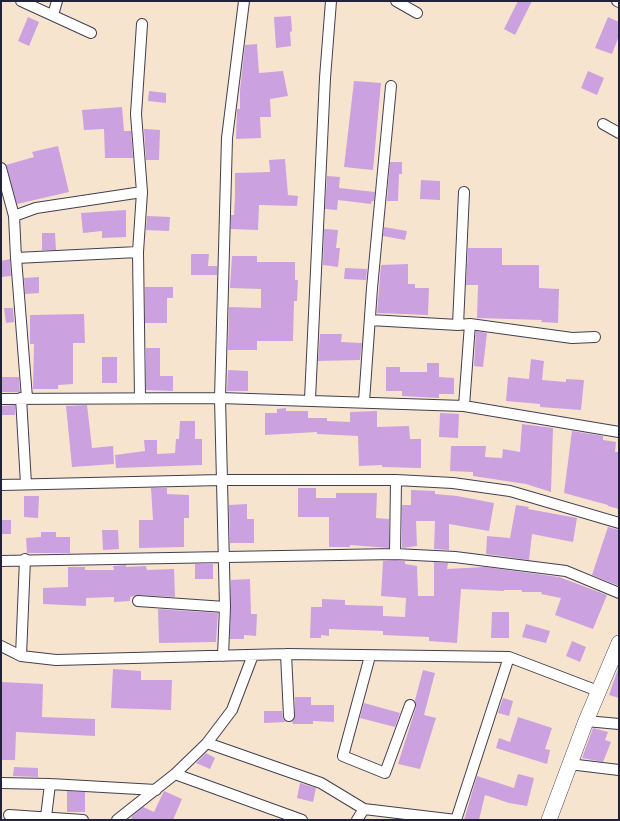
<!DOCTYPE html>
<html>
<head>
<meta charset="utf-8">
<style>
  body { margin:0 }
  #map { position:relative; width:620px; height:821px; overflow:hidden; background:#f7e4cf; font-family:"IM FELL Double Pica",serif }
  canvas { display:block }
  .frame { position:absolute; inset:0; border:2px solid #22223b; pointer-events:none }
</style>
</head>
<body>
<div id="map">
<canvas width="620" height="821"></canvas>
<div class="frame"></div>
</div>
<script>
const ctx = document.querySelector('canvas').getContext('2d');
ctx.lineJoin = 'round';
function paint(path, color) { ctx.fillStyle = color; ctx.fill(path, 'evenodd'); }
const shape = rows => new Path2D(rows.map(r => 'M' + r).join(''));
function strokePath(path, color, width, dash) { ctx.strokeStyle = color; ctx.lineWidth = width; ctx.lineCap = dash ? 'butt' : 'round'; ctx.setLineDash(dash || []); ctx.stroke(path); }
const building = shape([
  [518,1,532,1,515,35,504,29],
  [291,16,292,31,290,32,291,46,276,48,274,17],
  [28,17,39,22,29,46,18,41],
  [608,17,619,22,619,36,612,54,595,48],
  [257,44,259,73,283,71,288,96,270,99,271,117,260,117,261,138,236,139,237,109,240,109,240,90,245,45],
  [588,71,604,78,597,95,581,88],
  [354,81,381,83,373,170,344,167],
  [149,91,166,93,166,103,148,101],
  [122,107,124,131,131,131,133,158,105,158,104,129,84,130,82,110],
  [144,129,160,130,159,160,146,160],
  [58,146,69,192,17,204,6,165,34,157,32,152],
  [285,159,288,195,298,196,297,206,259,205,258,230,231,229,231,215,234,215,235,196,235,173,270,172,269,160],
  [390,162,402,162,402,174,399,174,398,201,387,201],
  [327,176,340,177,339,188,375,192,374,201,372,201,371,204,338,200,337,210,325,209],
  [421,180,440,181,440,200,420,199],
  [126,210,126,237,102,238,102,231,83,233,81,213],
  [147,216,170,217,169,231,146,230],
  [384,227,407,231,405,240,383,236],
  [324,229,338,230,336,248,340,248,338,267,323,265],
  [42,233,55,233,56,250,42,250],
  [468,248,502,248,502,265,539,265,539,288,559,289,558,323,541,322,542,320,477,318,478,285,466,285],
  [191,254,209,254,208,266,217,266,217,275,191,275],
  [232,256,257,256,257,262,295,262,295,280,298,280,297,301,294,301,293,341,257,341,257,350,228,350,229,307,261,308,261,289,230,288],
  [10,259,11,276,1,277,1,261],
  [408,264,408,284,415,284,415,288,429,288,428,315,377,313,381,265],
  [345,268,367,269,366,280,344,279],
  [39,277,39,293,25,294,24,278],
  [145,287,173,287,173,298,167,298,167,323,145,323],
  [4,308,13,308,14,322,6,323],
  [84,314,85,343,73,343,73,384,58,385,58,389,33,389,34,344,30,344,30,315],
  [476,331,487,333,483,367,474,366],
  [320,334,342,334,341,342,362,343,360,360,318,361],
  [146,348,160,348,160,376,173,376,173,391,146,390],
  [102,357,117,357,117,383,102,383],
  [531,359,544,361,542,380,566,382,566,379,584,380,581,410,540,407,540,404,506,401,508,377,529,379],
  [427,363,439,363,439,377,454,378,454,394,439,394,439,398,402,396,402,391,386,391,386,367,400,367,400,372,427,372],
  [228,370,248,371,248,391,227,391],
  [1,377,19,377,20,392,1,392],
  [15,405,15,415,1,415,1,406],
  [87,405,92,448,113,446,114,464,72,467,66,406],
  [286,408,286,411,308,411,308,418,327,418,327,421,350,422,350,412,377,411,377,427,409,426,410,439,421,439,421,468,382,467,382,465,359,466,358,436,317,434,317,432,265,435,265,413,277,413,277,409],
  [440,413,459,414,458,438,439,437],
  [180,421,195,421,195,439,202,439,202,465,116,468,115,455,145,451,144,440,157,440,157,454,175,453,176,439,179,439],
  [522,424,553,428,551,492,526,484,473,476,473,472,450,471,451,446,486,446,485,457,502,458,503,449,520,452],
  [572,431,603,436,603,440,616,442,615,452,619,452,619,509,608,506,608,505,564,493],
  [151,488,167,488,167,494,189,495,189,518,184,518,184,547,139,548,139,520,153,520],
  [298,488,316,488,316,498,336,498,336,493,377,493,376,518,389,519,389,548,350,545,350,547,329,547,329,517,298,517],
  [411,490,435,491,435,494,457,496,494,503,489,531,449,524,449,550,434,549,435,521,416,521,417,546,402,548,402,505,411,505],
  [24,496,39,496,38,518,24,517],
  [247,504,247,519,254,519,254,543,230,543,229,505],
  [516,505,529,507,528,509,577,518,573,542,532,534,529,560,486,554,487,536,510,538],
  [1,520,11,520,11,534,1,534],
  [608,527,619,530,619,586,592,575],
  [102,530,118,530,119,549,103,550],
  [41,532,56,532,56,537,70,537,70,553,27,553,26,538,41,537],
  [395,560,405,561,405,564,417,566,418,596,434,596,434,562,448,563,447,569,485,567,559,577,607,595,593,629,555,615,561,598,541,594,542,592,522,592,522,590,504,590,504,591,461,589,457,643,429,641,429,637,383,635,383,631,329,629,329,636,321,635,321,638,310,638,311,607,322,607,322,599,345,600,345,605,383,606,383,616,405,617,406,598,381,596,383,561],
  [195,564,213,564,213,579,195,579],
  [126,565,126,567,146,566,147,570,174,569,175,597,138,595,130,597,130,601,114,602,114,597,86,598,86,606,43,604,43,588,68,587,68,567,85,567,85,570,114,570,113,566],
  [250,579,251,614,257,614,256,636,244,635,244,639,230,639,231,580],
  [158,609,218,613,216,642,159,643],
  [492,612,509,612,509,638,491,638],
  [526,624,550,631,546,643,522,637],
  [572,641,586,647,580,662,566,656],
  [113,669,141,671,141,680,172,680,171,710,111,708],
  [618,669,619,669,619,698,609,695],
  [423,670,435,673,424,715,436,718,420,769,398,764,416,707,415,700],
  [1,682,43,684,42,717,95,719,95,736,16,732,15,760,1,760],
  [295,697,311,697,311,705,334,705,334,722,313,721,313,724,293,724,292,722,295,716],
  [503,698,513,701,509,716,498,713],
  [364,703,400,713,395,727,360,718],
  [264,711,282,711,283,719,286,722,264,723],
  [518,717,552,728,545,749,550,750,547,764,496,748,499,738,510,742],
  [593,728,608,732,605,740,611,742,603,762,582,758],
  [206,753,215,758,210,769,196,763],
  [14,767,38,768,38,777,13,776],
  [518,774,534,778,527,806,509,803,485,795,479,820,464,820,477,776,514,788],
  [300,783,316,788,313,802,297,798],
  [67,791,85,792,85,812,67,812],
  [164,791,182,799,173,820,131,820,132,816,143,807,154,812]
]);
const street = shape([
  [21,1,91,33],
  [396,1,417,13],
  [617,1,619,2],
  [53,15,57,1],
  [603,124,619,133],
  [1,168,14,216,16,258,27,398],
  [14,216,36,208,142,192],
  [16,258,138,252],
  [370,320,458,325,470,324,572,338,595,337],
  [458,325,464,192],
  [21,398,26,484],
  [140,398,138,252,142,192,136,114,142,24],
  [1,399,220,398,464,406,619,432],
  [310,399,325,78,331,1],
  [364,402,372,288,391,86],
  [464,406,470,324],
  [1,485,222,480,396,480,453,483,510,491,619,523],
  [395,554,396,480],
  [1,561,395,554,455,557,566,571,619,593],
  [138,601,225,607],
  [1,646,21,656,56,660,286,654,509,657,598,691],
  [286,654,289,716],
  [21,656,25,559],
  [223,656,225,607,220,398,227,138,244,1],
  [370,656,343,756,385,773,410,705],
  [586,721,619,724],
  [207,743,321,783,364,809,456,820],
  [569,764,619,770],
  [175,774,302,820],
  [1,783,50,784,156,790],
  [9,815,83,820],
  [46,817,50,784],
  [117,820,175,774,207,743,232,710,253,655],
  [357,820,364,809],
  [456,820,509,657]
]);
const secondary = shape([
  [549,820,586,721,619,643]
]);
paint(building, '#cca1df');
strokePath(street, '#423f51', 12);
strokePath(secondary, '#423f51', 16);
strokePath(street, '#fff', 10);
strokePath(secondary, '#fff', 15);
</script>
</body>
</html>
